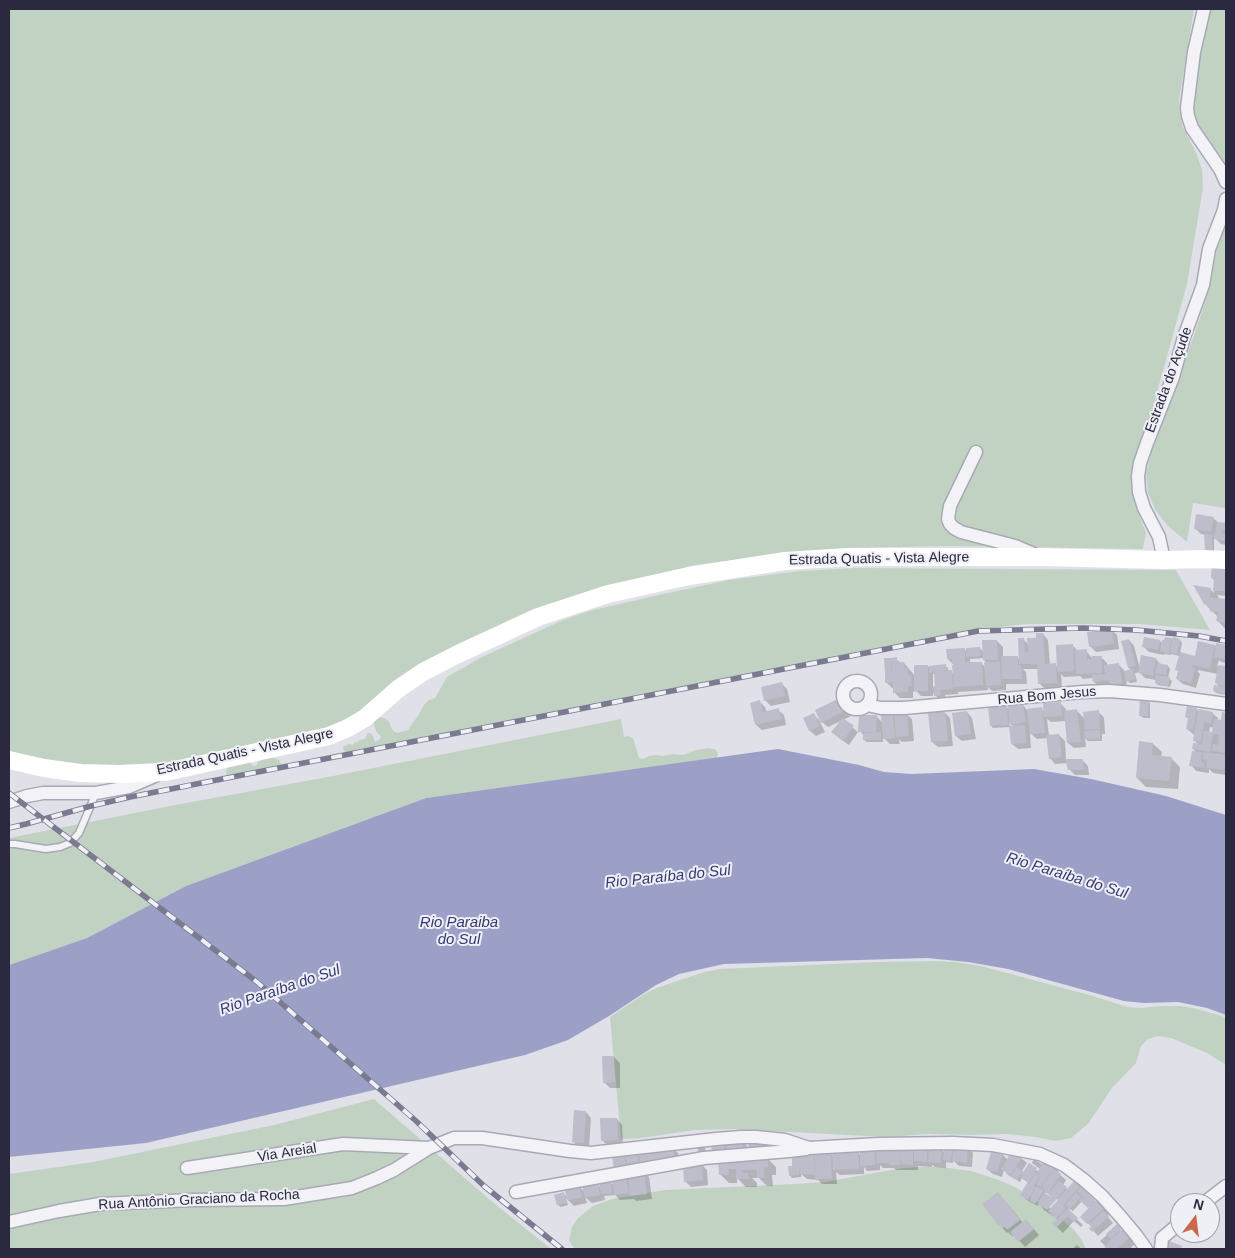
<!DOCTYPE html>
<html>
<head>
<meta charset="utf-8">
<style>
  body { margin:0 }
  #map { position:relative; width:1235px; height:1258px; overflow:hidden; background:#e0e0e8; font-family:Arial,sans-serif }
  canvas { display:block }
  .frame { position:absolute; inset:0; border:10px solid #2a293f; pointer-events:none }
  .north { position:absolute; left:1170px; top:1193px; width:50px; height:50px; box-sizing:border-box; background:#efeff6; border:1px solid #a0a0ad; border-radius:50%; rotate:15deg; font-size:14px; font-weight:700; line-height:20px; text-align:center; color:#2a293f }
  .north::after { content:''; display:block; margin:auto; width:18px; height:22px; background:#c8694a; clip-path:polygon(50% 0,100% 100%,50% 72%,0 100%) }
</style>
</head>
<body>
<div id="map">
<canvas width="1235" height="1258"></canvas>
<div class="frame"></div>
<div class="north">N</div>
</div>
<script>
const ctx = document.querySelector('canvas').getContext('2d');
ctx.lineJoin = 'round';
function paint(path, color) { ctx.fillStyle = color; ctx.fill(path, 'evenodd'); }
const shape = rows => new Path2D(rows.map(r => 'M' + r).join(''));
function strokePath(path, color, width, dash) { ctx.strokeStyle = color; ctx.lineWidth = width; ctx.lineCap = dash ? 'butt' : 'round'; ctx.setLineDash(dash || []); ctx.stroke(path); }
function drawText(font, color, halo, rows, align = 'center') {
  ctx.font = font + ' Arial,sans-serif'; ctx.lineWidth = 4; ctx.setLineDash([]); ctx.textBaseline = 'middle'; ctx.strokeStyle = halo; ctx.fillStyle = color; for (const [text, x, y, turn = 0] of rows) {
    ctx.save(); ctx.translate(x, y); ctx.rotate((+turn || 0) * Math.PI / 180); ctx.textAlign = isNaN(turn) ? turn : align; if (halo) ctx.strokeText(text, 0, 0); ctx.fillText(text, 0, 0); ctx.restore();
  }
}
const green = shape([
  [9,9,1194,9,1179,100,1180,115,1183,127,1197,155,1202,170,1203,188,1187,284,1156,396,1133,466,1131,479,1133,496,1137,510,1146,533,1143,549,950,546,843,548,802,551,695,565,602,589,338,725,183,760,155,763,101,766,52,763,9,754],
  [1208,9,1226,9,1226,174,1201,134,1193,111,1199,55],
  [1226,220,1226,508,1193,503,1187,542,1168,526,1156,511,1148,493,1146,473,1151,452,1171,400,1200,318,1210,284,1219,236],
  [855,568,1176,570,1210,630,1140,624,1026,624,982,629,350,753,344,751,343,747,346,745,349,744,353,745,355,742,358,742,359,740,365,739,367,734,369,733,372,734,375,742,380,739,381,737,376,731,373,721,377,716,386,719,389,722,393,731,397,733,408,730,419,714,424,705,429,700,435,698,447,677,482,657,563,620,589,611,659,595,729,580,800,571],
  [621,719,624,737,628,736,633,738,639,758,643,759,649,756,656,755,663,756,672,754,683,755,696,750,709,748,716,750,718,754,717,758,426,798,186,886,87,938,9,965,9,838,170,806,333,776],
  [268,756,279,760,282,766,243,773,232,776,228,776,226,774,226,770,230,764,247,761,254,766,257,765,257,763,264,757],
  [932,961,954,962,981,966,1093,996,1127,1007,1140,1008,1162,1006,1180,1006,1193,1008,1219,1015,1226,1018,1226,1065,1207,1053,1171,1038,1158,1036,1148,1039,1141,1046,1136,1063,1112,1088,1088,1124,1071,1138,1056,1141,1035,1137,1008,1134,969,1135,929,1134,886,1137,733,1129,694,1130,641,1138,621,1139,610,1017,643,995,652,990,671,983,705,972,720,969,879,962],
  [374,1099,490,1200,551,1249,9,1249,9,1174,93,1162,274,1125],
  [923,1167,941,1167,971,1171,999,1180,1017,1188,1055,1213,1074,1230,1081,1239,1086,1249,575,1249,571,1244,569,1240,572,1227,578,1218,593,1206,612,1199,665,1190,795,1184,825,1182,903,1168]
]);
const water = shape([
  [778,749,859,765,884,772,911,774,1034,769,1091,779,1166,796,1226,815,1226,1015,1207,1008,1178,1002,1144,1003,1124,1001,1008,969,968,962,927,958,724,964,679,974,656,985,609,1016,568,1040,525,1055,146,1143,9,1157,9,965,87,938,186,886,426,798]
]);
const shadow = shape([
  [1213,518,1219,523,1226,525,1226,545,1221,544,1214,537,1214,552,1208,552,1206,550,1206,535,1201,534,1195,528],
  [1221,566,1226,570,1226,596,1217,595,1219,598,1219,600,1226,600,1226,630,1218,621,1218,617,1205,604,1210,589,1214,593,1215,581,1212,578],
  [1112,630,1117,635,1119,649,1096,652,1090,646],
  [1043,634,1048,640,1050,665,1055,664,1058,668,1073,646,1078,651,1086,651,1092,658,1101,657,1107,663,1107,666,1119,665,1124,670,1125,672,1132,671,1129,668,1129,640,1134,646,1140,669,1142,656,1156,659,1161,665,1168,666,1170,669,1168,678,1172,681,1170,687,1158,685,1156,683,1156,680,1145,678,1139,672,1135,673,1137,682,1130,683,1126,680,1127,688,1100,687,1094,682,1093,678,1083,679,1080,676,1064,677,1061,674,1062,688,1045,689,1039,683,1038,669,1023,669,1026,672,1027,684,1006,684,1006,690,992,691,988,687,988,690,958,692,958,694,945,695,946,701,941,701,933,693,933,696,921,696,916,691,913,692,913,698,900,698,894,692,894,688,892,688,886,682,890,659,893,662,896,659,901,663,904,663,915,676,928,666,930,669,945,666,948,668,948,672,951,671,954,675,954,665,948,659,964,649,967,652,980,648,984,653,997,641,1003,647,1003,658,1017,657,1020,660,1023,639,1028,644,1037,639],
  [984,658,984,660,988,664,986,668,981,663,970,663,970,659],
  [933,674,936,674,937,688,933,688],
  [1145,638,1160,641,1163,644,1166,638,1180,640,1182,643,1180,654,1196,658,1199,643,1217,646,1217,645,1226,646,1226,663,1221,662,1219,660,1217,666,1226,667,1226,695,1216,693,1214,691,1220,687,1216,683,1218,674,1198,670,1198,672,1200,674,1196,688,1183,684,1177,679,1179,672,1177,670,1180,656,1171,654,1171,655,1164,654,1164,655,1149,652,1144,647],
  [782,684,787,689,790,702,771,706,765,700],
  [839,699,845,705,851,716,843,720,858,732,849,745,839,738,843,720,828,727,822,722],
  [1148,701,1150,703,1150,718,1143,718,1141,716],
  [760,702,765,707,767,712,778,710,784,715,786,725,762,730,756,725],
  [1060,703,1066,709,1066,712,1077,711,1085,719,1098,712,1104,717,1105,734,1102,734,1102,741,1088,741,1085,738,1086,747,1074,748,1068,743,1066,721,1051,722,1047,719,1049,736,1059,735,1065,741,1066,760,1082,760,1088,766,1089,775,1075,775,1069,769,1068,763,1055,764,1050,758,1048,738,1037,739,1030,733,1031,748,1018,749,1012,744,1014,727,1009,722,1010,727,993,728,991,726,1006,707,1010,710,1023,705,1027,710,1041,708,1045,712],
  [1188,708,1212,713,1218,718,1217,721,1222,722,1223,713,1226,714,1226,775,1213,773,1209,769,1209,773,1196,771,1191,765,1197,753,1193,749,1199,745,1194,740,1195,735,1193,734,1187,729,1189,719,1186,717],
  [1210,727,1214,728,1213,734,1209,733],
  [944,712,950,718,953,746,938,747,932,742],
  [967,712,972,718,976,739,962,741,956,736],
  [906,714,912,719,914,741,902,742,899,739,900,744,890,744,883,737,883,742,867,742,864,740,864,736,860,731,876,716,883,723,882,716],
  [814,715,819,720,825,732,816,736,810,731,805,719],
  [1141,743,1153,744,1162,752,1161,757,1171,758,1180,767,1178,789,1146,787,1137,778],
  [614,1057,620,1063,620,1088,610,1088,604,1082],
  [586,1112,591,1118,589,1147,578,1147,573,1141],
  [617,1119,622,1125,623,1145,608,1146,602,1140],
  [765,1141,772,1149,772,1145,787,1145,766,1157,776,1167,776,1175,772,1175,773,1186,767,1186,759,1178,752,1178,757,1183,757,1187,746,1187,737,1178,737,1183,729,1183,720,1174,724,1143,727,1146,743,1142,750,1149],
  [697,1143,705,1145,707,1160,699,1158],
  [916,1147,941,1149,945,1153,946,1147,968,1148,973,1153,972,1167,959,1166,953,1160,953,1163,946,1162,946,1168,935,1167,932,1165,932,1167,918,1166,918,1170,896,1170,894,1168,883,1168,880,1165,880,1170,867,1171,864,1167,864,1174,840,1175,836,1172,837,1184,822,1184,818,1180,807,1179,801,1174,801,1177,792,1178,790,1175,801,1155,831,1154,834,1157,858,1152,861,1156,874,1150,878,1153],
  [672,1148,678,1153,680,1166,644,1172,649,1177,652,1199,636,1201,634,1199,620,1200,615,1195,604,1196,605,1200,592,1203,585,1197,587,1203,574,1206,566,1198,568,1205,561,1207,558,1205,564,1194,568,1198,578,1186,585,1192,597,1184,601,1188,610,1182,614,1185,613,1180,629,1179,628,1174,621,1175,623,1155,628,1159,637,1151,641,1155],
  [1002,1154,1008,1160,1021,1158,1027,1163,1022,1171,1024,1173,1029,1165,1039,1172,1040,1169,1032,1163,1034,1159,1043,1165,1054,1166,1059,1172,1058,1173,1066,1180,1063,1185,1068,1190,1075,1181,1089,1194,1088,1195,1096,1202,1098,1200,1111,1212,1107,1216,1113,1223,1098,1236,1091,1228,1092,1227,1081,1217,1090,1208,1082,1201,1073,1211,1070,1209,1068,1211,1083,1225,1081,1227,1074,1221,1063,1233,1054,1224,1059,1220,1044,1210,1039,1204,1038,1206,1034,1204,1027,1200,1022,1195,1028,1183,1022,1178,1020,1182,1008,1175,1004,1170,1002,1177,993,1174,987,1169],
  [1046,1192,1052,1197,1051,1198,1045,1194],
  [1056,1198,1059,1200,1051,1209,1049,1207],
  [701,1164,707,1170,708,1185,691,1187,685,1181],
  [998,1194,1006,1202,1023,1223,1031,1226,1039,1235,1025,1247,1014,1235,1012,1236,1008,1232,1007,1233,999,1224,983,1204],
  [1117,1226,1122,1232,1124,1230,1136,1243,1131,1247,1134,1249,1109,1249,1100,1241],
  [1077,1245,1081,1249,1073,1249]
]);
const building = shape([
  [1196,514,1214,517,1211,532,1194,529],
  [1217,522,1226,523,1226,531,1222,530,1222,533,1226,533,1226,541,1214,539],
  [1204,534,1212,534,1213,550,1205,550],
  [1212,565,1222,569,1226,569,1226,591,1213,591,1214,578,1211,578],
  [1193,585,1211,588,1210,597,1226,599,1226,623,1216,621,1218,612,1211,612,1207,605,1204,604],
  [1112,629,1114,644,1089,647,1087,632],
  [1036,633,1043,633,1045,664,1056,663,1057,683,1038,684,1037,664,1019,664,1018,638,1024,638,1025,652,1028,652,1027,638,1036,638],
  [1144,637,1160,640,1158,650,1142,647],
  [1165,637,1172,638,1169,654,1160,651,1162,640,1164,640],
  [1173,637,1180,639,1177,654,1170,652],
  [1129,639,1136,666,1128,668,1121,641],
  [982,640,997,640,998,660,983,660],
  [1198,641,1215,645,1210,669,1193,665,1192,667,1195,668,1191,683,1176,679,1178,671,1175,670,1180,652,1195,656],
  [1216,643,1226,645,1226,659,1214,657],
  [1073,644,1074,671,1057,672,1056,645],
  [980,647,981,656,966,657,966,648],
  [965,648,965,662,982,662,983,685,954,687,952,665,958,664,952,664,952,659,947,659,946,649],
  [1087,649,1087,659,1092,659,1092,656,1102,656,1102,673,1076,674,1075,650],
  [1141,655,1156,658,1153,676,1138,673],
  [1001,656,1018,656,1018,665,1021,665,1022,679,1002,679],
  [897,657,897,662,904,662,905,668,908,668,908,675,911,675,912,686,908,686,908,692,893,693,893,682,885,683,885,672,894,672,892,672,891,658],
  [884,658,891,658,891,672,885,672],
  [984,662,1000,662,1001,685,986,686],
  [1119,663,1122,683,1110,685,1109,680,1093,682,1092,675,1105,674,1104,665],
  [1157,663,1168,665,1166,675,1155,673],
  [946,664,946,670,935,671,952,670,953,689,940,690,941,695,934,696,933,686,935,686,934,672,929,673,929,666],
  [914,665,928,665,928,691,914,691],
  [1218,665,1226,666,1226,686,1215,683],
  [1133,669,1136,679,1126,682,1124,671],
  [1156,675,1170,677,1168,686,1155,683],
  [782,682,785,696,764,701,761,687],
  [1214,685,1226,687,1226,694,1213,691],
  [840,698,846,710,821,723,815,710],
  [1140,699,1149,699,1148,716,1139,716],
  [760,700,763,712,779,708,781,719,755,725,750,703],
  [1061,702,1062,716,1044,717,1043,703],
  [1023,704,1026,722,1010,725,1008,706],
  [1007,705,1008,725,1002,726,1001,717,1001,725,990,726,988,707],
  [1187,706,1197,708,1193,730,1186,729,1188,718,1185,717],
  [1042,707,1045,733,1030,734,1027,709],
  [1077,709,1081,742,1067,743,1064,711],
  [1198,709,1213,712,1211,723,1204,722,1201,742,1193,741],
  [1099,710,1100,729,1085,730,1083,712],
  [945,711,948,741,931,742,928,713],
  [967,711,971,734,955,736,952,713],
  [1222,712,1226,713,1226,753,1212,751,1213,744,1218,745,1219,735,1213,734,1210,752,1192,749,1193,743,1202,744,1204,731,1212,732,1214,719,1221,720],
  [814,713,820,726,809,731,803,718],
  [907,713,909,736,896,737,894,714],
  [893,714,895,738,883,739,881,715],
  [859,715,877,715,876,732,858,732],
  [843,718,854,726,843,741,831,732],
  [1025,725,1026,743,1011,744,1009,726],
  [1100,730,1100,739,1084,739,1084,731],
  [881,732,881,740,863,740,863,733],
  [1059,734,1062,757,1049,759,1046,735],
  [1139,741,1153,743,1152,755,1172,757,1169,781,1136,778],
  [1192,751,1202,752,1201,762,1204,762,1204,768,1189,766],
  [1204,752,1226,755,1226,770,1206,768,1207,760,1203,759],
  [1065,759,1083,759,1084,770,1068,770],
  [602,1056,614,1056,615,1082,603,1083],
  [574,1110,586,1111,584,1143,572,1142],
  [600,1118,617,1118,618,1140,601,1141],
  [748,1140,765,1140,766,1152,749,1152],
  [724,1141,725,1151,712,1156,711,1143],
  [726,1141,743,1141,743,1151,726,1151],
  [914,1145,927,1146,927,1162,914,1161],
  [945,1145,953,1146,951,1161,943,1160],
  [954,1145,968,1147,967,1163,952,1161],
  [913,1146,913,1165,901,1164,901,1155,900,1165,889,1165,889,1163,876,1163,877,1148],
  [673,1147,675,1161,640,1165,639,1150],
  [929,1147,942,1148,941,1163,928,1162],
  [875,1148,875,1165,860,1166,860,1149],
  [992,1149,1003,1153,997,1172,986,1169],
  [637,1150,639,1166,627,1168,625,1151],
  [858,1151,859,1169,833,1170,832,1152],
  [1012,1151,1022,1157,1011,1175,1001,1169],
  [831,1152,832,1179,815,1179,815,1153],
  [624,1153,626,1169,614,1170,612,1155],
  [800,1154,814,1154,815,1175,800,1174,799,1166,799,1175,789,1176,788,1166,792,1166,792,1155],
  [768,1157,768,1167,764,1167,764,1178,757,1178,757,1170,742,1170,742,1173,748,1173,749,1179,736,1179,736,1169,729,1169,729,1175,719,1175,718,1158],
  [1045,1159,1055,1165,1041,1187,1036,1184,1041,1175,1037,1173],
  [702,1163,703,1180,684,1182,683,1164],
  [1029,1163,1037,1168,1029,1183,1020,1177],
  [1017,1167,1023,1171,1017,1180,1011,1176],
  [1053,1169,1061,1174,1048,1194,1044,1191,1045,1190,1042,1187],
  [644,1170,647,1194,630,1196,627,1172],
  [1035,1173,1040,1175,1034,1186,1036,1187,1028,1200,1020,1195,1027,1183,1029,1184],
  [626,1178,629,1193,614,1195,612,1179],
  [1075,1180,1081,1185,1063,1206,1066,1208,1056,1219,1048,1211,1057,1201,1058,1202,1057,1200],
  [611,1181,612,1193,601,1194,599,1182],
  [1059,1181,1067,1187,1056,1200,1048,1194],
  [597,1182,600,1195,585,1198,582,1185],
  [579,1184,582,1197,568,1201,564,1188],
  [1037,1186,1044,1190,1035,1204,1029,1200],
  [1082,1186,1087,1190,1086,1192,1095,1200,1088,1208,1079,1200,1083,1197,1077,1191],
  [564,1192,567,1203,557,1205,554,1195],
  [998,1192,1020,1220,1007,1230,1005,1227,1002,1228,999,1224,998,1225,982,1204],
  [1076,1192,1081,1197,1069,1210,1078,1218,1074,1222,1068,1216,1056,1228,1052,1224,1068,1208,1065,1205],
  [1044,1193,1048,1195,1047,1196,1048,1195,1056,1200,1047,1210,1037,1204],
  [1098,1198,1106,1206,1087,1224,1080,1217],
  [1103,1211,1109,1216,1092,1232,1089,1228,1091,1227,1089,1224],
  [1026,1219,1034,1229,1018,1242,1010,1232],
  [1117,1224,1121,1229,1111,1239,1106,1234],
  [1124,1228,1131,1236,1117,1249,1107,1249,1104,1246],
  [1169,1241,1182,1246,1181,1249,1166,1249]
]);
const lane = shape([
  [9,844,15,844,46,849,60,847,70,843,79,833,96,793]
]);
const street = shape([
  [1204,9,1194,52,1187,108,1188,116,1192,128,1220,169,1226,182],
  [976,452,950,506,948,519,950,524,954,528,961,532,1015,546,1036,555],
  [1164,560,1159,537,1144,508,1139,492,1138,476,1140,463,1147,443,1173,377,1184,337,1203,285,1209,249,1224,210,1226,199],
  '843 695a14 14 0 1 1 28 0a14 14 0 1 1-28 0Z',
  [867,705,881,708,904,708,1082,692,1109,691,1160,695,1226,704],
  [9,802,27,796,43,793,96,793,129,787,157,775],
  [187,1168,343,1144,429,1148],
  [516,1192,704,1158,789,1151,806,1149],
  [1204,1203,1226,1186],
  [9,1222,59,1211,100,1204,193,1200,284,1199,352,1188,377,1178,394,1170,429,1148,454,1138,482,1138,570,1151,591,1153,716,1139,741,1137,756,1137,785,1140,809,1148,879,1144,953,1143,993,1145,1040,1154,1064,1165,1084,1180,1102,1196,1121,1217,1136,1235,1146,1249],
  [1161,1249,1162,1238,1180,1223]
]);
const secondary = shape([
  [9,760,44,768,80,773,121,774,166,772,302,742,329,736,348,728,365,718,398,689,423,672,456,655,538,617,608,594,689,576,785,561,851,557,1043,557,1164,560,1203,559,1226,560]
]);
const rail = shape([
  [9,793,257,982,415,1120,484,1186,562,1249],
  [9,828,26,824,91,806,130,797,978,631,1083,628,1136,630,1199,636,1226,641]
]);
const streetNames = [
  ["Estrada do Açude",1169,380,-70],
  ["Estrada Quatis - Vista Alegre",879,559,-1],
  ["Rua Bom Jesus",1047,696,-5],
  ["Estrada Quatis - Vista Alegre",245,752,-12],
  ["Via Areial",287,1153,-9],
  ["Rua Antônio Graciano da Rocha",199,1200,-3]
];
const waterNames = [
  ["Rio Paraíba do Sul",1067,876,17],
  ["Rio Paraíba do Sul",668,877,-6],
  ["Rio Paraiba",459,923],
  ["do Sul",459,940],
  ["Rio Paraíba do Sul",280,990,-19]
];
paint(green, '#c1d2c3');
paint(water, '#9ca0c7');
paint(shadow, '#0003');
paint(building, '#bdbdcb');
strokePath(lane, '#a9a9b5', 9);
strokePath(street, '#a9a9b5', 15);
strokePath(lane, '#f2f2f7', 6);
strokePath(street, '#f2f2f7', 12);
strokePath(secondary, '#fff', 18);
strokePath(rail, '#7a7a91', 5.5);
strokePath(rail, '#efeff6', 4, [11]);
drawText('14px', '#2a293f', '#efeff6', streetNames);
drawText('italic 15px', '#353871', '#efeff6', waterNames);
</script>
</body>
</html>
